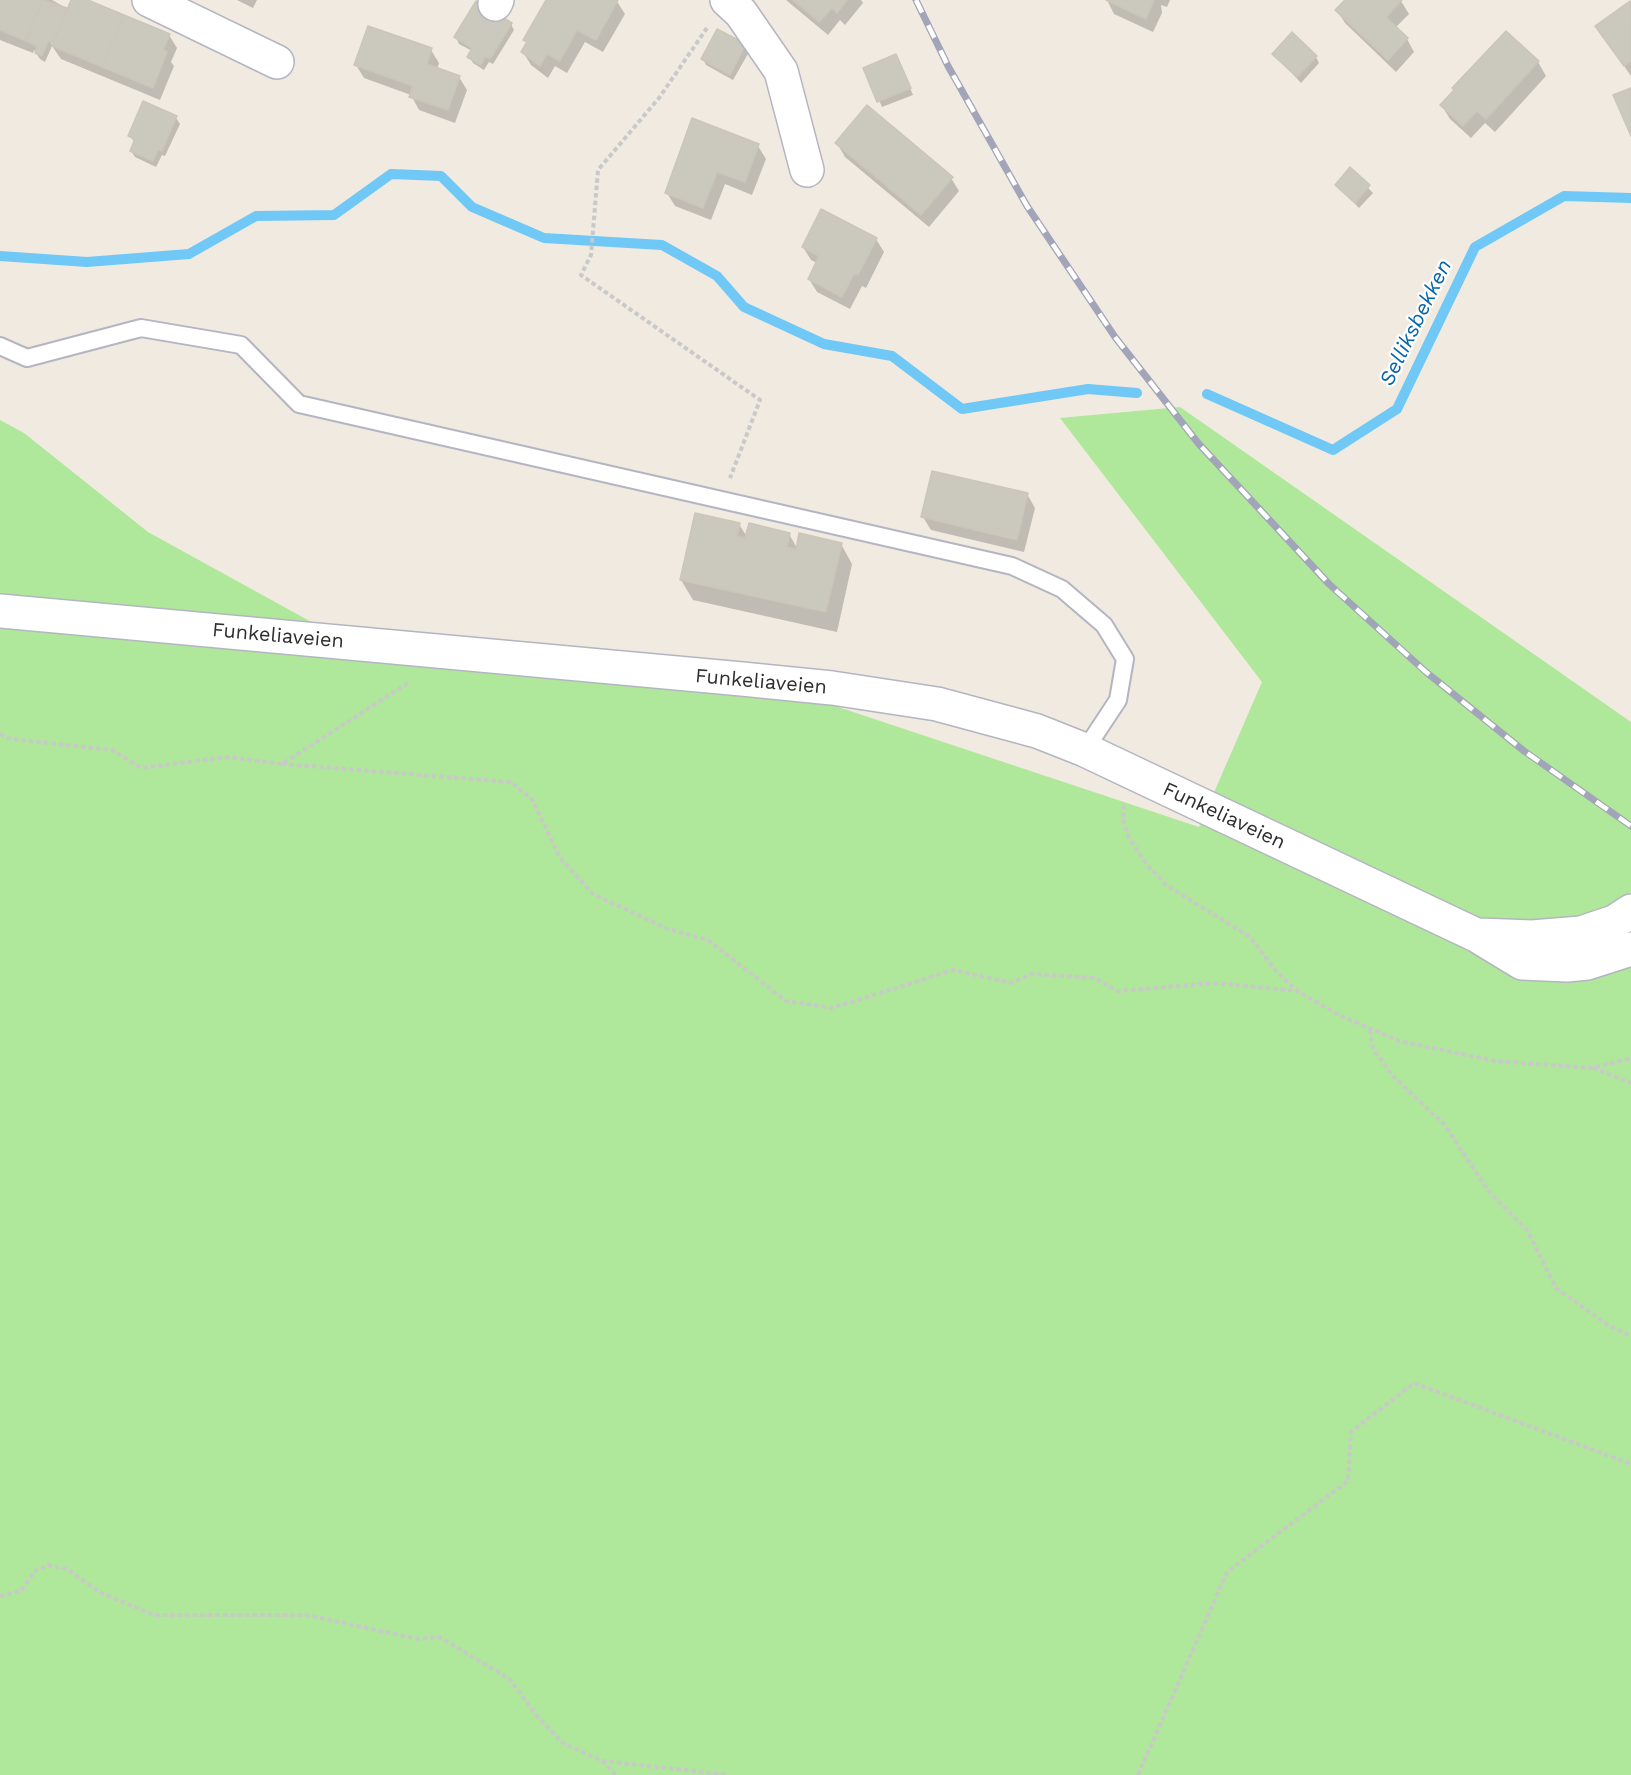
<!DOCTYPE html>
<html>
<head>
<meta charset="utf-8">
<style>
  body { margin:0 }
  canvas { display:block; background:#f0eae0 }
</style>
</head>
<body>
<canvas width="1631" height="1775"></canvas>
<script>
const ctx = document.querySelector('canvas').getContext('2d');
ctx.lineJoin = 'round';
function paint(path, color) { ctx.fillStyle = color; ctx.fill(path, 'evenodd'); }
const shape = rows => new Path2D(rows.map(r => 'M' + r).join(''));
function strokePath(path, color, width, dash) { ctx.strokeStyle = color; ctx.lineWidth = width; ctx.lineCap = dash ? 'butt' : 'round'; ctx.setLineDash(dash || []); ctx.stroke(path); }
function drawText(font, color, halo, rows, align = 'center') {
  ctx.font = font + ' "Work Sans",sans-serif'; ctx.lineWidth = 4.5; ctx.setLineDash([]); ctx.textBaseline = 'middle'; ctx.strokeStyle = halo; ctx.fillStyle = color; for (const [text, x, y, turn = 0] of rows) {
    ctx.save(); ctx.translate(x, y); ctx.rotate((+turn || 0) * Math.PI / 180); ctx.textAlign = isNaN(turn) ? turn : align; if (halo) ctx.strokeText(text, 0, 0); ctx.fillText(text, 0, 0); ctx.restore();
  }
}
const green = shape([
  [1180,407,1631,722,1631,1775,0,1775,0,420,24,433,148,532,364,651,793,692,1199,827,1262,682,1060,418]
]);
const shadow = shape([
  [0,0,52,0,66,8,51,44,54,45,72,0,85,0,169,35,177,48,171,62,174,66,160,100,61,59,52,46,45,62,40,59,34,50,33,53,0,40],
  [237,0,257,0,253,8],
  [545,0,616,0,625,14,603,52,585,42,567,73,555,66,548,78,531,65,523,52,527,44,525,40,546,2],
  [786,0,861,0,863,3,845,25,840,20,828,35],
  [1107,0,1170,0,1167,7,1161,5,1162,13,1153,32,1114,14],
  [1347,0,1401,1,1409,14,1395,28,1407,39,1414,52,1396,72,1345,23,1337,10],
  [1631,2,1631,76,1597,26],
  [511,24,514,30,493,64,489,62,484,70,473,63,469,57,472,51,459,44,456,37],
  [1506,33,1538,62,1546,76,1495,132,1485,123,1471,138,1450,119,1442,106],
  [745,46,749,52,733,80,706,65,703,59],
  [431,50,439,63,437,69,459,77,467,90,455,123,419,110,411,95,364,78,356,65],
  [1274,54,1316,57,1319,63,1301,83],
  [899,62,913,95,882,107,865,69],
  [176,118,180,124,165,156,162,155,156,167,135,157,131,151,135,143,130,136],
  [837,143,951,178,959,191,929,227,845,157],
  [758,146,766,159,752,195,725,184,711,220,675,206,667,193],
  [1350,169,1373,193,1359,208,1337,185],
  [876,239,884,252,866,288,862,286,850,309,817,292,809,279,817,263,811,260,803,247],
  [1027,494,1035,508,1024,552,931,530,923,517],
  [739,524,747,537,789,534,797,548,841,544,852,564,837,632,693,600,681,580]
]);
const stream = shape([
  [0,256,87,262,189,254,256,216,334,215,391,174,441,176,472,207,544,238,662,245,717,276,744,307,824,344,892,356,962,409,1088,389,1137,393],
  [1207,394,1333,450,1397,409,1475,247,1564,196,1631,198]
]);
const building = shape([
  [0,0,43,0,26,41,0,30,0,0],
  [43,0,67,8,53,43,48,41,42,56,35,53,37,46,26,41,43,0],
  [71,0,88,0,124,15,102,67,52,46,71,0],
  [546,0,618,0,596,40,577,30,560,61,547,54,540,66,521,52,527,42,523,40,546,0],
  [793,0,847,0,837,13,832,8,819,22,793,0],
  [1106,0,1154,0,1146,19,1106,0],
  [1345,0,1402,0,1386,17,1408,38,1388,60,1335,10,1345,0],
  [476,1,512,23,490,59,485,56,481,65,467,57,472,48,454,37,476,1],
  [1630,1,1631,61,1624,66,1595,26,1630,1],
  [124,15,170,34,163,50,167,52,153,88,102,67,124,15],
  [368,26,432,48,427,64,460,76,448,110,409,97,413,86,354,65,368,26],
  [717,29,746,44,730,75,701,59,717,29],
  [1506,31,1539,61,1486,119,1477,111,1463,126,1440,105,1454,90,1452,88,1506,31],
  [1292,32,1317,56,1297,77,1272,54,1292,32],
  [896,54,911,88,877,102,863,68,896,54],
  [1631,88,1631,136,1613,95,1631,88],
  [143,101,177,116,162,151,158,150,153,161,130,151,135,139,128,136,143,101],
  [867,105,953,177,921,215,835,143,867,105],
  [692,118,759,144,745,182,717,172,703,208,665,193,692,118],
  [1350,167,1370,185,1355,203,1335,185,1350,167],
  [821,209,877,238,858,275,854,274,842,297,808,279,819,256,802,247,821,209],
  [932,471,1028,493,1017,540,921,517,932,471],
  [695,513,740,523,737,536,745,538,749,523,790,533,787,547,796,550,799,533,842,543,826,612,680,580,695,513]
]);
const path = shape([
  [707,28,659,98,598,170,591,255,581,275,760,400,730,478],
  [0,734,11,739,112,750,141,768,227,757,282,764,408,683],
  [282,764,511,782,532,799,560,858,593,894,668,929,708,940,786,1001,832,1008,953,970,1011,983,1031,974,1094,978,1118,991,1215,983,1297,991],
  [1124,805,1123,820,1129,838,1147,865,1166,885,1250,937,1276,971,1297,991,1339,1015,1399,1041,1495,1061,1592,1068,1631,1058],
  [1370,1030,1373,1049,1394,1077,1444,1124,1489,1192,1527,1230,1556,1288,1608,1325,1631,1336],
  [1593,1068,1631,1083],
  [0,1596,21,1591,35,1571,48,1565,67,1569,101,1593,154,1615,307,1615,418,1639,439,1637,510,1679,536,1715,563,1743,602,1761,616,1775],
  [602,1761,729,1775],
  [1138,1775,1227,1572,1348,1481,1351,1432,1414,1383,1631,1464]
]);
const service = shape([
  [0,346,27,358,141,328,241,345,299,404,1012,566,1062,589,1104,625,1125,659,1118,700,1085,750]
]);
const minor = shape([
  [149,0,277,62],
  [727,0,741,13,781,71,807,170],
  [495,4,497,0]
]);
const tertiary = shape([
  [0,611,742,679,832,688,937,704,1037,731,1085,750,1476,935,1522,963,1567,965,1587,963,1631,949],
  [1478,935,1532,937,1581,933,1614,922,1631,911]
]);
const rail = shape([
  [916,0,948,66,1027,206,1115,337,1198,443,1329,584,1426,672,1524,751,1631,826]
]);
const streetNames = [
  ["Funkeliaveien",278,636,5],
  ["Funkeliaveien",761,682,5],
  ["Funkeliaveien",1224,816,25]
];
const waterNames = [
  ["Selliksbekken",1416,323,-64]
];
paint(green, '#afe89a');
paint(shadow, '#0003');
strokePath(stream, '#6fc8f6', 10);
paint(building, '#cbc8be');
strokePath(building, '#ccc6b9', 1.5);
strokePath(service, '#b4b5c2', 20);
strokePath(minor, '#b4b5c2', 36);
strokePath(tertiary, '#b4b5c2', 36);
strokePath(path, '#c9c9c9', 4, [4.5, 3]);
strokePath(service, '#fff', 16);
strokePath(minor, '#fff', 33);
strokePath(tertiary, '#fff', 33);
strokePath(rail, '#a2a4b9', 7);
strokePath(rail, '#fff', 4.5, [14]);
drawText('20px', '#2e2e2e', '#fff', streetNames);
drawText('italic 21px', '#0666aa', '#fff', waterNames);
</script>
</body>
</html>
